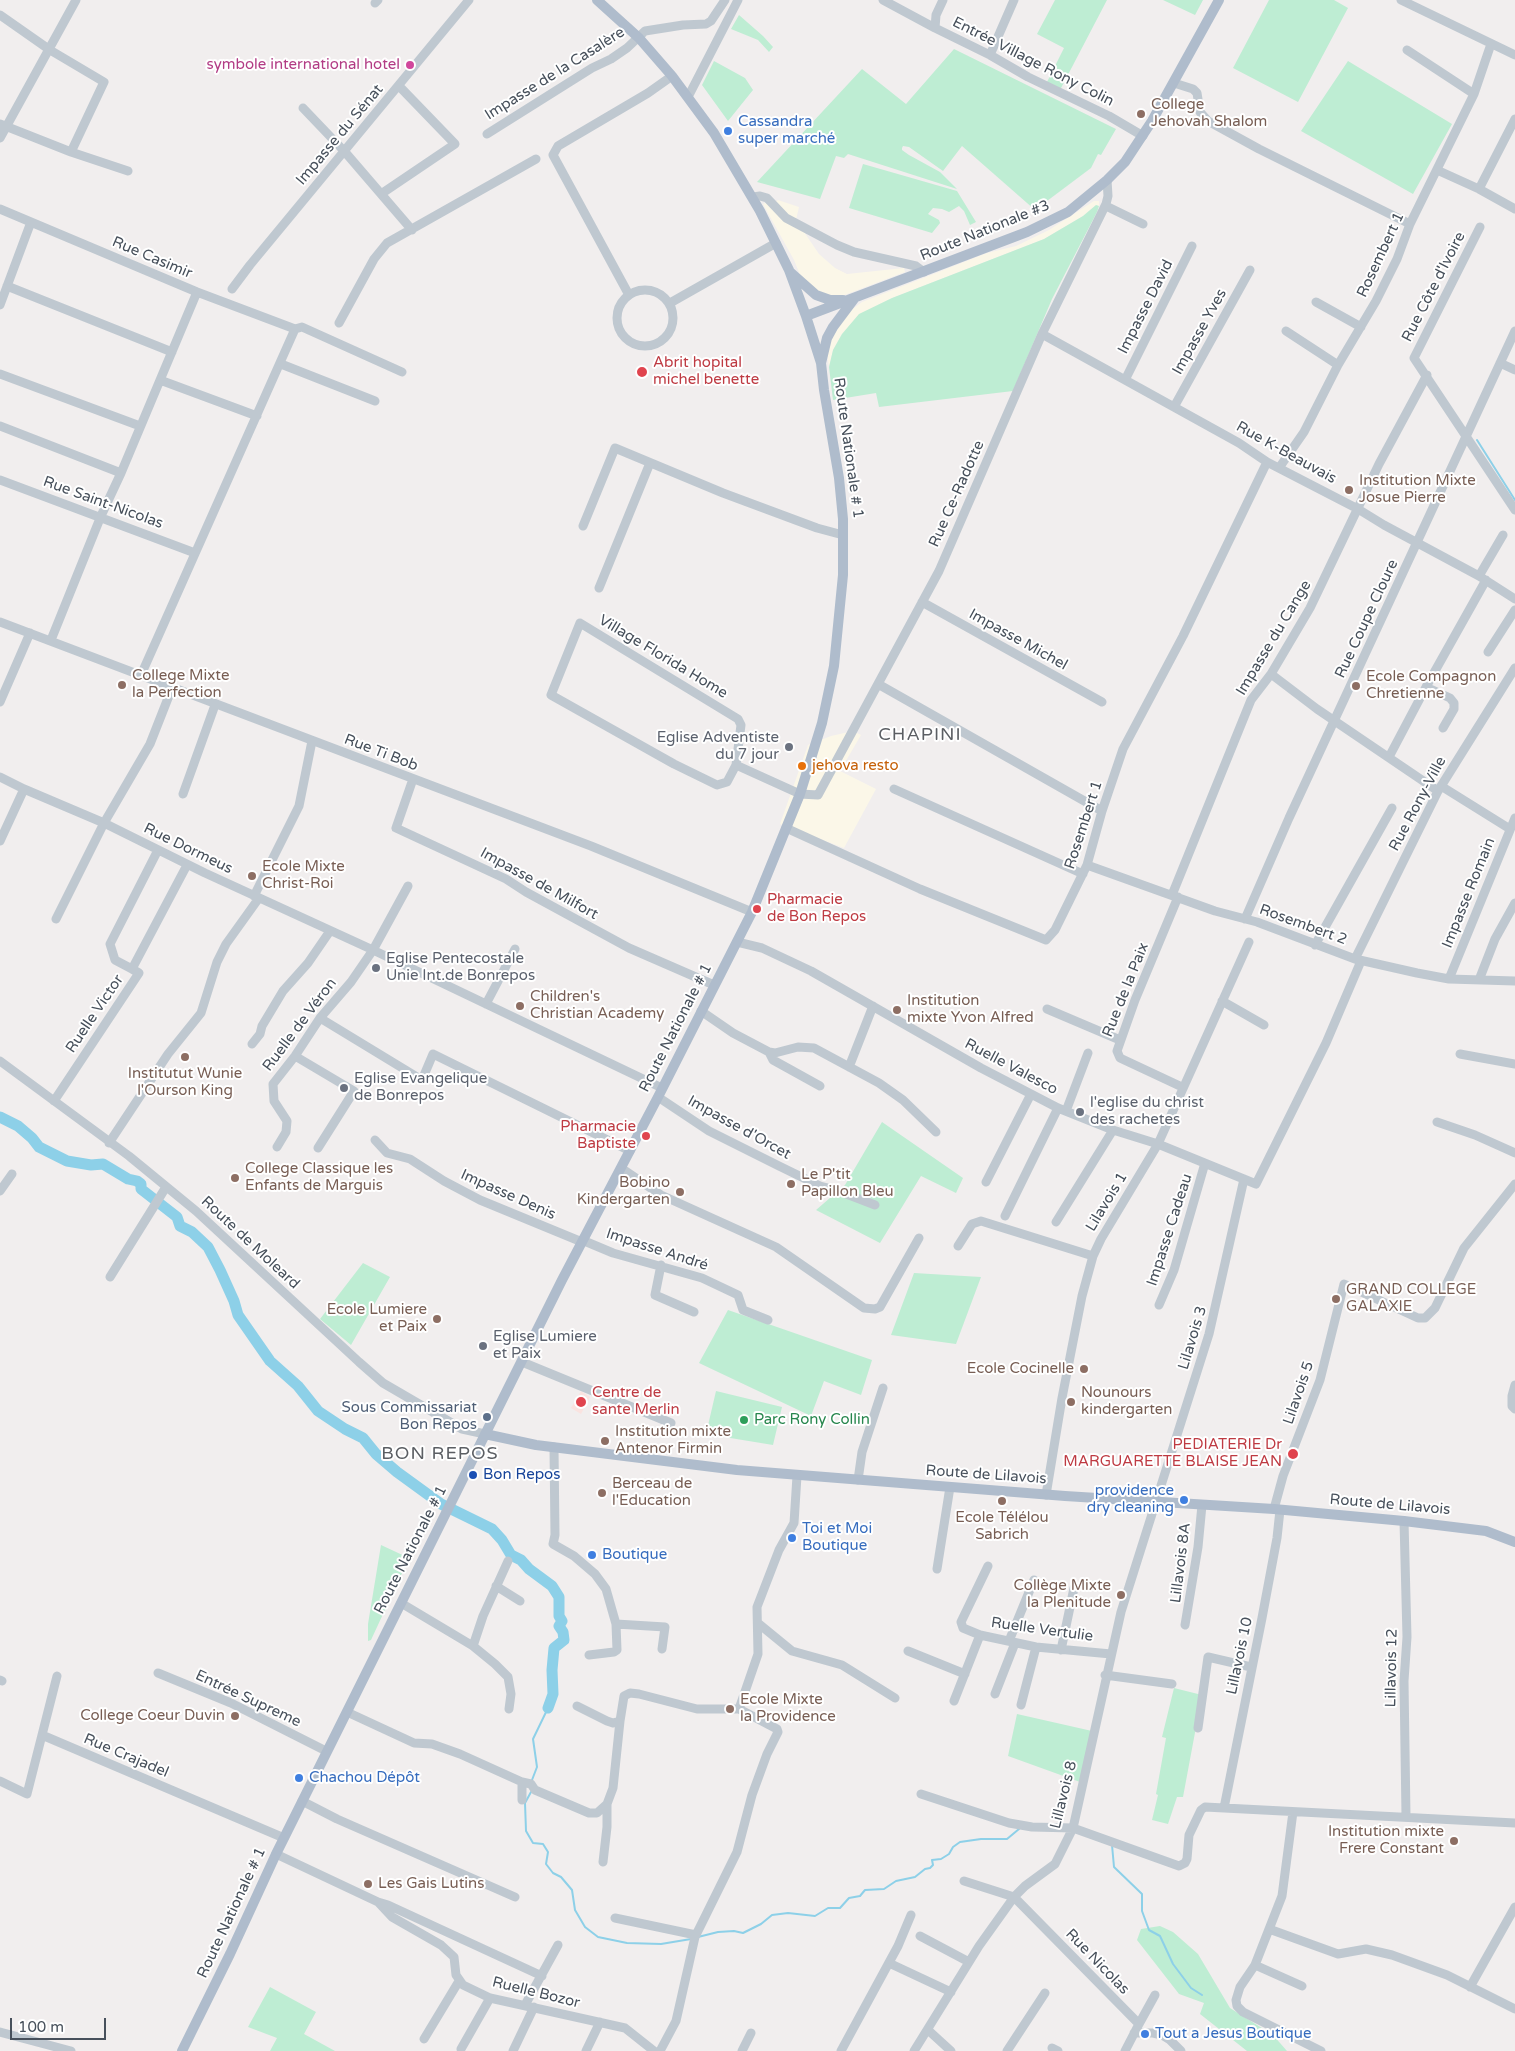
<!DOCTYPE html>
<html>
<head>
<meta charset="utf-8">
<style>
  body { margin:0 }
  #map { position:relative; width:1515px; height:2051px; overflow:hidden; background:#f1eeee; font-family:"Varela Round",sans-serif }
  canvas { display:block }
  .scale { position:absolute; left:10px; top:2018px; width:96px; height:22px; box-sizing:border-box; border:2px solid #47505b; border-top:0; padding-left:6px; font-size:15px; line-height:18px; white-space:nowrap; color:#47505b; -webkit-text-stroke:4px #fff; paint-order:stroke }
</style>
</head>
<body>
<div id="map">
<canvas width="1515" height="2051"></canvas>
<div class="scale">100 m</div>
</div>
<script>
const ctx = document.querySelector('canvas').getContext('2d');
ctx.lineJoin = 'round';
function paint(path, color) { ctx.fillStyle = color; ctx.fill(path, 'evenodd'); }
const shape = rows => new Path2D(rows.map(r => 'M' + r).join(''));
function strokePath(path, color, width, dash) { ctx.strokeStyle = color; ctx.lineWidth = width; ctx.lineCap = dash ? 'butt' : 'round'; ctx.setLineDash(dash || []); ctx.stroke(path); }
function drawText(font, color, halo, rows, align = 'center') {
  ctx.font = font + ' "Varela Round",sans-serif'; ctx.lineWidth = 4; ctx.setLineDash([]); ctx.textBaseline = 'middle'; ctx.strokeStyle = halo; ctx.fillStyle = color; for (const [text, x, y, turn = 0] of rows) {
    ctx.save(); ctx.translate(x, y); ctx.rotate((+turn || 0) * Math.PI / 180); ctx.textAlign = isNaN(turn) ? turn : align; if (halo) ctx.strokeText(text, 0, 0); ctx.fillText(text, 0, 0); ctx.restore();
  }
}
const commercial = shape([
  [778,200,799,207,795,224,802,229,819,254,835,268,847,274,904,268,905,272,842,296,825,296,802,280,794,260,763,204,765,203,771,205],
  [1094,201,1099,201,1099,206,1096,205,1083,216,1044,239,892,298,878,305,842,334,833,350,829,367,827,353,830,342,846,314,862,302,987,253,1016,246,1049,230],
  [853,731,861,735,840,771,876,789,844,848,780,824,808,745,831,736]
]);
const medical = shape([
  [581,1391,590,1397,581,1414,571,1408]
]);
const green = shape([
  [1055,0,1107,0,1060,90,1047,82,1064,48,1037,34],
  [1163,0,1203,0,1195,15],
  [1269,0,1334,0,1348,8,1298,102,1233,68],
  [739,15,763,36,773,47,769,52,758,40,731,29],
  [954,49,1116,129,1101,155,1098,154,1091,168,1035,210,962,146,943,171,909,147,903,146,902,148,902,150,909,155,940,172,957,189,848,154,844,158,836,156,820,199,757,182,862,69,906,104],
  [714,61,745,78,753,90,728,121,702,85],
  [1348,61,1452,124,1413,194,1301,131],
  [863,164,957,191,976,222,970,225,964,211,959,206,949,212,942,209,933,208,928,214,939,220,940,223,932,233,849,208],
  [1096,205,1099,206,1097,212,1052,299,1013,391,879,407,876,393,833,400,829,367,833,350,842,334,859,314,892,298,1044,239,1083,216],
  [882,1122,963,1178,956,1193,921,1176,880,1243,816,1210,845,1185],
  [363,1263,390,1277,351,1345,320,1319],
  [914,1273,981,1277,956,1344,891,1335],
  [728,1310,872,1360,861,1395,824,1381,811,1416,699,1363],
  [716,1391,782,1407,773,1445,706,1434],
  [381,1545,409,1558,371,1640,368,1641,368,1624],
  [1174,1688,1202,1695,1183,1797,1177,1797,1168,1824,1152,1820,1158,1795,1156,1794,1166,1738,1162,1737],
  [1017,1714,1092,1731,1080,1782,1008,1756],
  [1160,1926,1173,1932,1198,1954,1230,2008,1273,2035,1287,2051,1247,2051,1200,2014,1204,2003,1179,1994,1137,1940,1141,1929],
  [270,1987,316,2012,304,2034,335,2051,270,2051,277,2038,248,2027]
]);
const stream = shape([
  [1477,440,1515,500],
  [532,1780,537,1767,533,1739,548,1708],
  [531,1792,525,1803,526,1831,533,1843,543,1844,548,1852,546,1864,553,1873,561,1877,572,1890,575,1910,585,1927,598,1937,627,1943,661,1944,691,1939],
  [1112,1845,1114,1867,1142,1894,1142,1911,1149,1930,1160,1936,1173,1964,1191,1988,1202,1995],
  [698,1937,718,1932,734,1931,743,1933,761,1924,772,1915,788,1913,815,1916,828,1908,840,1908,849,1898,860,1896,865,1890,884,1889,896,1881,915,1877,925,1869,930,1868,933,1865,932,1860,941,1859,949,1854,953,1847,960,1842,981,1839,1007,1839,1019,1829]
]);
const river = shape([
  [0,1117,18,1126,32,1138,39,1147,67,1161,91,1165,103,1164,128,1179,137,1181,141,1184,141,1189,177,1217,180,1226,192,1232,208,1247,220,1270,234,1301,238,1315,270,1361,298,1386,318,1411,345,1429,363,1438,376,1454,397,1472,441,1504,492,1529,502,1540,511,1555,521,1560,529,1569,552,1586,559,1597,559,1616,562,1621,559,1626,563,1632,564,1640,554,1648,552,1670,553,1694,548,1708]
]);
const minor = shape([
  [883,0,935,28,990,55,1028,77,1109,116,1143,136],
  [1401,0,1515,55],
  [375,3,378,0],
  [0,15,50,50,104,82,71,152],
  [935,28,936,15,943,0],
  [1407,50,1474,94],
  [990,55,1014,0],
  [1174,83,1193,89,1197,93,1200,112,1208,121,1259,149,1410,224],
  [688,97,738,0],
  [303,108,345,152,412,230],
  [0,124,71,152,128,171],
  [487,134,592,68,611,59,627,48,645,31,683,25,706,24,711,21,725,0],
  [0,138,76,0],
  [1437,170,1479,189,1515,209],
  [1479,189,1515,119],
  [381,194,455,144,399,86],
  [753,197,760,196,767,198,786,218,837,245,854,252,916,266,924,272],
  [1106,206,1143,224],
  [0,209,197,292,295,329],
  [1480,227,1414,358,1515,510],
  [7,286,172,352],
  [232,289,250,265,469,0],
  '617 318a28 28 0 1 1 56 0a28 28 0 1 1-56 0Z',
  [629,295,553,155,558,146,648,93,672,76],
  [1316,302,1361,327],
  [670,303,776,243],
  [0,305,31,222],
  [339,323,374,259,387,243,536,159],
  [295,329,302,327,402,372],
  [1286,331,1338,365],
  [1042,334,1239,443,1267,462,1358,509,1384,525,1479,576,1515,599],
  [1500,363,1515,370],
  [281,364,375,401],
  [0,374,140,426],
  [160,380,257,416],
  [1125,380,1192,246],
  [1174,407,1250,270],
  [0,426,121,473],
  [1279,468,1304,432,1338,365,1376,301,1397,259,1410,224,1474,94,1491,44],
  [0,480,195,553],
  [583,526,615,448,723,493,817,528,843,535],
  [1479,576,1503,535],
  [599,588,650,463],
  [922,602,1102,702],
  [0,622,591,846,752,912],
  [51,640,101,516,121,473,197,292],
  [1488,652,1515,610],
  [1271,674,1317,709,1438,791],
  [141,675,295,329],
  [878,684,1102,811],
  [0,702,30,633],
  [1443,728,1454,709,1454,703,1450,698,1426,687,1486,580],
  [1389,757,1426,687],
  [736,765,727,782,717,785,674,764,551,695,580,623,738,719,741,725,736,765,800,794,818,795,939,571,1042,334,1106,204,1108,196,1107,180],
  [0,777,24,789,104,823,205,873,373,950,662,1088],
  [413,779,396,828,506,879,526,892,629,948,714,985],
  [1441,786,1510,829],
  [894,789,1083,874],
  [183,794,215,705],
  [786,828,920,889,1046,940,1055,930,1087,865,1102,811,1123,749,1183,636,1267,462],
  [0,841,24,789],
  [1087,865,1215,911,1257,922,1355,959,1417,973,1449,979,1515,981],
  [1172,895,1251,700,1271,674,1310,608,1379,464,1427,375],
  [254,896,299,806,312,741],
  [1178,897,1135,1000,1117,1051,1120,1058,1182,1087],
  [56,919,104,823,150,744,172,688],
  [1245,919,1289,818,1515,331],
  [737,942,762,948,811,971,981,1068,1058,1108,1113,1130,1158,1144,1256,1184,1326,1043,1361,961],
  [1315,945,1392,808],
  [1355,959,1438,791,1515,668],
  [132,969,115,960,110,944,158,850],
  [1449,979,1515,818],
  [1479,980,1495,939,1515,903],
  [1222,1001,1264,1025],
  [486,1004,515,949],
  [1047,1009,1120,1040],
  [701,1011,733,1033,769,1052,775,1053,798,1047,814,1048,879,1083,903,1100,936,1132],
  [320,1018,422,1080,433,1054,630,1151],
  [252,1044,260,1034,262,1026,283,991,308,963,330,931],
  [769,1052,773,1060,820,1086],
  [1460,1054,1515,1064],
  [295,1056,354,1091,318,1148],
  [0,1061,129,1156,196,1211,359,1362,383,1383,462,1429,485,1434],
  [849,1067,873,1006],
  [658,1097,709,1131,779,1166,820,1186,836,1190,875,1205],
  [54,1101,139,973,132,969,187,865],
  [1066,1111,1088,1053],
  [1437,1122,1475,1135,1515,1153],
  [375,1140,387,1153,410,1159,444,1181,480,1200,582,1242],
  [109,1143,168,1054,201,1013,217,962,226,944,259,898],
  [277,1147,286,1132,287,1121,274,1101,273,1084,295,1056,320,1018,351,982,373,950,408,886],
  [621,1168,661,1195,776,1247,864,1308,875,1309,880,1307,919,1238],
  [986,1182,1031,1094],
  [0,1191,12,1174],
  [1005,1216,1058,1108],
  [1056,1222,1113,1130],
  [582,1240,613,1253,702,1278,738,1295,743,1310,768,1320],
  [958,1246,972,1224,981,1221,1093,1256],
  [661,1265,655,1295,694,1312],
  [110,1277,166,1187],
  [1159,1305,1174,1270,1205,1163],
  [522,1362,671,1423],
  [1515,1385,1512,1396,1512,1406,1515,1409],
  [554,1447,555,1535,553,1544,574,1556,595,1574,606,1589,616,1624,665,1627,662,1649],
  [858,1480,862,1452,883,1388],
  [1046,1495,1062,1398,1082,1296,1093,1256,1101,1239,1158,1144,1249,942],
  [1274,1509,1283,1476,1320,1380,1344,1284,1418,1318,1425,1318,1435,1308,1464,1248,1515,1184],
  [1404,1521,1407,1637,1404,1681,1406,1816],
  [937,1569,950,1487],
  [496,1586,520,1601],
  [401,1603,473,1646,495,1664,508,1677,511,1694,509,1709],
  [759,1624,792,1651,842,1665,895,1698],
  [1185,1625,1198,1547,1202,1505],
  [980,1635,963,1628,961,1622,988,1566],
  [1009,1641,1034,1580],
  [473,1646,483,1616,508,1561],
  [1061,1650,1074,1588],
  [908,1651,965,1674],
  [589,1655,614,1652,617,1650,616,1624],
  [158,1673,231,1703,326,1751],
  [1105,1675,1172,1684],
  [0,1680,2,1681],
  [995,1694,1015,1643],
  [954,1701,980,1635,1036,1647,1111,1654],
  [1021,1705,1036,1647],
  [577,1706,607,1721,613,1723,620,1721],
  [347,1712,414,1743,432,1744,460,1754,522,1782,522,1800],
  [1198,1728,1208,1657,1251,1667],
  [42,1735,57,1676],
  [0,1781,27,1794,42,1735,284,1838],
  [522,1782,531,1784,535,1790,589,1813,597,1813,607,1804,613,1788,620,1721,624,1696,630,1693,639,1694,697,1709,739,1709],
  [921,1794,1009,1823,1032,1827,1073,1828,1179,1866,1185,1863,1187,1859,1189,1835,1201,1810,1205,1807,1515,1823],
  [302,1801,337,1819,515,1897],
  [1224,1808,1262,1618,1277,1538,1280,1510],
  [1293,1812,1282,1896,1255,1965,1240,1987,1236,2000,1237,2006,1243,2012,1321,2051],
  [276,1854,378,1902,392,1917,441,1945,454,1957,456,1975,463,1985,490,1998,625,2028,654,2051],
  [603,1862,607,1827,607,1804],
  [964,1881,1014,1897,1139,2024,1125,2051],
  [378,1902,388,1905,542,1976],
  [615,1918,696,1935],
  [1269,1929,1338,1954,1366,1949,1392,1955,1447,1975,1515,2009],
  [920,1936,969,1962],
  [889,1963,951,1992],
  [1255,1965,1302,1986],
  [1470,1987,1515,1907],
  [525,2005,558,1945],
  [1139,2024,1155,1995],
  [928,2030,951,2051],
  [0,2032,71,2051],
  [1134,2033,1153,2033,1162,2035,1170,2040,1181,2051],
  [424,2039,459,1981],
  [1052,2048,1058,2051],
  [461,2049,490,1998],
  [513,2051,534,2007],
  [586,2051,600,2022],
  [660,2051,676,2021,695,1937,737,1852,752,1795,767,1754,778,1732,777,1729,739,1709,758,1654,757,1607,779,1550,794,1523,797,1476],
  [742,2051,751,2033],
  [841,2051,898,1946,911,1915],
  [914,2051,979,1946,1014,1897,1025,1886,1055,1864,1073,1828,1121,1612,1209,1334,1244,1179],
  [1007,2051,1045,1993]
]);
const major = shape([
  [790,272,816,295,830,300,843,300],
  [806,316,1027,232,1068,212,1107,180,1125,162,1152,121,1219,0],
  [821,363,827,338,833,327,854,299],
  [485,1434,536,1445,737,1470,1065,1496,1274,1509,1404,1521,1486,1531,1515,1542],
  [182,2051,230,1954,276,1854,562,1280,658,1097,752,912,800,794,822,723,834,666,843,575,843,519,839,478,824,390,821,363,806,316,789,270,760,211,714,133,672,76,639,38,597,0]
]);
const markers = [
  [410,65,5,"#d1479c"],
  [1141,114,5,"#8d6e63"],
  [728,131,5,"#3f7fe0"],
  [642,372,6,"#e0444e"],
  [1349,490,5,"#8d6e63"],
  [122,685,5,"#8d6e63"],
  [1356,686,5,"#8d6e63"],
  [789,747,5,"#6b7280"],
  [802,766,5,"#e8710a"],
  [252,876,5,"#8d6e63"],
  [757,909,5,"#e0444e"],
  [376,968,5,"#6b7280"],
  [520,1006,5,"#8d6e63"],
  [897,1010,5,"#8d6e63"],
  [185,1057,5,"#8d6e63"],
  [344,1088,5,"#6b7280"],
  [1080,1112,5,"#6b7280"],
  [646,1136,5,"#e0444e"],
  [235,1178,5,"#8d6e63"],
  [791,1184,5,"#8d6e63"],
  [680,1192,5,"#8d6e63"],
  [1336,1299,5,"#8d6e63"],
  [437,1319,5,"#8d6e63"],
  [483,1346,5,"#6b7280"],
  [1084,1369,5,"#8d6e63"],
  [581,1402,6,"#e0444e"],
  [1071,1402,5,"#8d6e63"],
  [487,1417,5,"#5c6f8a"],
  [744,1420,5,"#2e9e5b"],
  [605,1441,5,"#8d6e63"],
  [1293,1454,6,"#e0444e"],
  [473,1475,5,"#1a4fb4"],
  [602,1493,5,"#8d6e63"],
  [1184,1500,5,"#3f7fe0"],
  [1002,1501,5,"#8d6e63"],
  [792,1538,5,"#3f7fe0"],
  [592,1555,5,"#3f7fe0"],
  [1121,1595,5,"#8d6e63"],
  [730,1709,5,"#8d6e63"],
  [235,1716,5,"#8d6e63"],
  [299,1778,5,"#3f7fe0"],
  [1454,1841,5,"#8d6e63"],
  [368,1884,5,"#8d6e63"],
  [1145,2034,5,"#3f7fe0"]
];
const streetNames = [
  ["Entrée Village Rony Colin",1033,62,27],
  ["Impasse de la Casalère",555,74,-32],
  ["Impasse du Sénat",340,135,-50],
  ["Route Nationale #3",985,231,-22],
  ["Rosembert 1",1381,255,-65],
  ["Rue Casimir",152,258,23],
  ["Rue Côte d'Ivoire",1434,287,-63],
  ["Impasse David",1146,307,-63],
  ["Impasse Yves",1200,332,-61],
  ["Route Nationale # 1",848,448,82],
  ["Rue K-Beauvais",1286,453,29],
  ["Rue Ce-Radotte",957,494,-66],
  ["Rue Saint-Nicolas",103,503,20],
  ["Rue Coupe Cloure",1367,619,-65],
  ["Impasse du Cange",1274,638,-59],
  ["Impasse Michel",1018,640,29],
  ["Village Florida Home",663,657,31],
  ["Rue Ti Bob",381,753,21],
  ["Rue Rony-Ville",1418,804,-62],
  ["Rosembert 1",1084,825,-72],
  ["Rue Dormeus",188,849,26],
  ["Impasse de Milfort",539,884,29],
  ["Impasse Romain",1469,893,-68],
  ["Rosembert 2",1303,925,20],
  ["Rue de la Paix",1126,990,-68],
  ["Ruelle Victor",95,1014,-56],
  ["Ruelle de Véron",300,1025,-53],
  ["Route Nationale # 1",676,1028,-63],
  ["Ruelle Valesco",1011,1067,28],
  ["Impasse d'Orcet",739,1128,29],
  ["Impasse Denis",508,1195,24],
  ["Lilavois 1",1107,1202,-59],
  ["Impasse Cadeau",1170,1230,-72],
  ["Route de Moleard",250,1243,43],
  ["Impasse André",657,1250,18],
  ["Lilavois 3",1193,1338,-73],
  ["Lilavois 5",1299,1393,-71],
  ["Route de Lilavois",986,1475,4],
  ["Route de Lilavois",1390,1505,5],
  ["Route Nationale # 1",411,1550,-63],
  ["Lillavois 8A",1181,1563,-83],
  ["Ruelle Vertulie",1042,1630,8],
  ["Lillavois 10",1240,1656,-78],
  ["Lillavois 12",1392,1668,-89],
  ["Entrée Supreme",248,1699,25],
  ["Rue Crajadel",126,1756,23],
  ["Lillavois 8",1064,1795,-76],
  ["Route Nationale # 1",232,1913,-65],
  ["Rue Nicolas",1097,1962,46],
  ["Ruelle Bozor",536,1993,14]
];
const hotelNames = [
  ["symbole international hotel",400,65]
];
const educationNames = [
  ["College",1151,105],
  ["Jehovah Shalom",1151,122],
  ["Institution Mixte",1359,481],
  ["Josue Pierre",1359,498],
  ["College Mixte",132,676],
  ["la Perfection",132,693],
  ["Ecole Compagnon",1366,677],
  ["Chretienne",1366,694],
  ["Ecole Mixte",262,867],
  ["Christ-Roi",262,884],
  ["Children's",530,997],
  ["Christian Academy",530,1014],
  ["Institution",907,1001],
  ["mixte Yvon Alfred",907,1018],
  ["Institutut Wunie",185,1074,"center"],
  ["l'Ourson King",185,1091,"center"],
  ["College Classique les",245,1169],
  ["Enfants de Marguis",245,1186],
  ["Le P'tit",801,1175],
  ["Papillon Bleu",801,1192],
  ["Bobino",670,1183,"right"],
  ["Kindergarten",670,1200,"right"],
  ["GRAND COLLEGE",1346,1290],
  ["GALAXIE",1346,1307],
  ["Ecole Lumiere",427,1310,"right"],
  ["et Paix",427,1327,"right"],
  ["Ecole Cocinelle",1074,1369,"right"],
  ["Nounours",1081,1393],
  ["kindergarten",1081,1410],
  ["Institution mixte",615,1432],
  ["Antenor Firmin",615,1449],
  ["Berceau de",612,1484],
  ["l'Education",612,1501],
  ["Ecole Télélou",1002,1518,"center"],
  ["Sabrich",1002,1535,"center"],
  ["Collège Mixte",1111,1586,"right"],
  ["la Plenitude",1111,1603,"right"],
  ["Ecole Mixte",740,1700],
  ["la Providence",740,1717],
  ["College Coeur Duvin",225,1716,"right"],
  ["Institution mixte",1444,1832,"right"],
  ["Frere Constant",1444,1849,"right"],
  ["Les Gais Lutins",378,1884]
];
const shopNames = [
  ["Cassandra",738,122],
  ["super marché",738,139],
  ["providence",1174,1491,"right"],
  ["dry cleaning",1174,1508,"right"],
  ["Toi et Moi",802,1529],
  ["Boutique",802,1546],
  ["Boutique",602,1555],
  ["Chachou Dépôt",309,1778],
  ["Tout a Jesus Boutique",1155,2034]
];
const healthNames = [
  ["Abrit hopital",653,363],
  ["michel benette",653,380],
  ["Pharmacie",767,900],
  ["de Bon Repos",767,917],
  ["Pharmacie",636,1127,"right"],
  ["Baptiste",636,1144,"right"],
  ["Centre de",592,1393],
  ["sante Merlin",592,1410],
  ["PEDIATERIE Dr",1282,1445,"right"],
  ["MARGUARETTE BLAISE JEAN",1282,1462,"right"]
];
const worshipNames = [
  ["Eglise Adventiste",779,738,"right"],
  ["du 7 jour",779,755,"right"],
  ["Eglise Pentecostale",386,959],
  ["Unie Int.de Bonrepos",386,976],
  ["Eglise Evangelique",354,1079],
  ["de Bonrepos",354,1096],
  ["l'eglise du christ",1090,1103],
  ["des rachetes",1090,1120],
  ["Eglise Lumiere",493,1337],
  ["et Paix",493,1354]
];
const foodNames = [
  ["jehova resto",812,766]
];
const serviceNames = [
  ["Sous Commissariat",477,1408],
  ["Bon Repos",477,1425]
];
const leisureNames = [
  ["Parc Rony Collin",754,1420]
];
const transitNames = [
  ["Bon Repos",483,1475]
];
const quarterNames = [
  ["CHAPINI",920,735],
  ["BON REPOS",440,1454]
];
paint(commercial, '#fbf7e8');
paint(medical, '#fae3e0');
paint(green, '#beedd3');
strokePath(stream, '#8dd0e8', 2);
strokePath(river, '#8dd0e8', 11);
strokePath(minor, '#bfc8d0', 9);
strokePath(major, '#afbccc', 10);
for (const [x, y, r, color] of markers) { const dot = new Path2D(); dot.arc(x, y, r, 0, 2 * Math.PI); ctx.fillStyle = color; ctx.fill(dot); strokePath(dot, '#fff', 2); }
drawText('15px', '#47505b', '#fff', streetNames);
drawText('15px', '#b23c85', '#fff', hotelNames, 'right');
drawText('15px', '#785e54', '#fff', educationNames, 'left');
drawText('15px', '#366cbe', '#fff', shopNames, 'left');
drawText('15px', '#be3a42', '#fff', healthNames, 'left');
drawText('15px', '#5b616d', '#fff', worshipNames, 'left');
drawText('15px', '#c56008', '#fff', foodNames, 'left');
drawText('15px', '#4e5e75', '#fff', serviceNames, 'right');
drawText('15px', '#27864d', '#fff', leisureNames, 'left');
drawText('15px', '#164399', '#fff', transitNames, 'left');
ctx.letterSpacing = '1px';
drawText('18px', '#5b5e63', '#fff', quarterNames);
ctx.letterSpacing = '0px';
</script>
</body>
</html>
